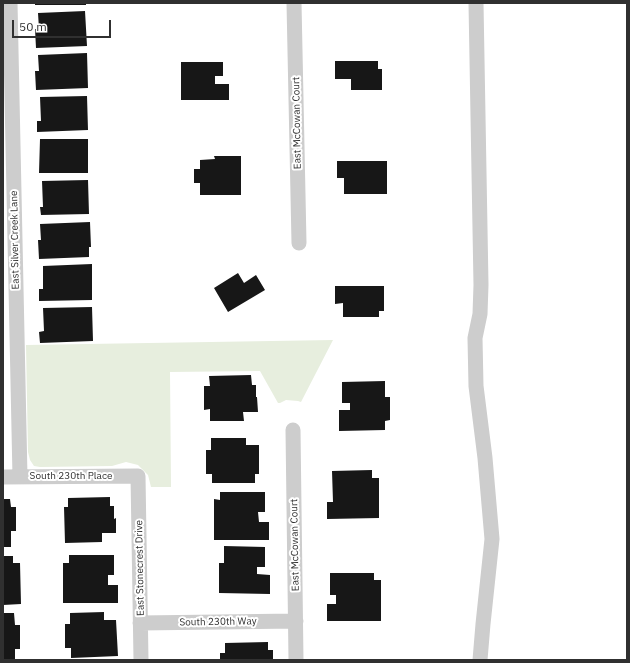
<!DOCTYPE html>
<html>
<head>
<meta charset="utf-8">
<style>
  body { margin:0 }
  #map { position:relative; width:630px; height:663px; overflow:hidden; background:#fff; font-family:"IBM Plex Sans",sans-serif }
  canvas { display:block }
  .frame { position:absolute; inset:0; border:4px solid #303030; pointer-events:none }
  .scale { position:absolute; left:12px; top:20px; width:99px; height:18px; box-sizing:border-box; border:2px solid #303030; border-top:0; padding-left:5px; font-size:12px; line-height:14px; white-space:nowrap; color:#303030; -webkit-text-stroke:3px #fff; paint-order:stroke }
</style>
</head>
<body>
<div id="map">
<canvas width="630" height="663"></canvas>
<div class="frame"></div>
<div class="scale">50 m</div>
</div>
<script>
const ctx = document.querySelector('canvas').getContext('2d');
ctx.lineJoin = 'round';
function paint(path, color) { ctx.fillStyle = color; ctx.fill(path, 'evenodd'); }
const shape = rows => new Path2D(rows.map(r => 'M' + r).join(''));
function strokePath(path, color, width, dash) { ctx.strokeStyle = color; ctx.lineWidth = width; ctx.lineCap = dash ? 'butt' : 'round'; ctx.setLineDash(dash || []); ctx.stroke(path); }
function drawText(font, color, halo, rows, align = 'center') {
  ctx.font = font + ' "IBM Plex Sans",sans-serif'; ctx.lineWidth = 4; ctx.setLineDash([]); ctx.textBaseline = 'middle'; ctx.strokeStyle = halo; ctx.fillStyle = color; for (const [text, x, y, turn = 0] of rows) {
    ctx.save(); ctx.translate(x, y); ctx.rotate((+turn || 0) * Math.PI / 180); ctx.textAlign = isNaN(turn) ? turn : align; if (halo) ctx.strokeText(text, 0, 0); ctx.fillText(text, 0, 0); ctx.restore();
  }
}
const green = shape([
  [333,340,301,402,298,401,286,400,280,403,278,403,260,371,170,372,171,487,151,487,148,475,138,465,126,462,112,466,40,467,34,466,30,460,28,452,26,345]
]);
const building = shape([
  [35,3,86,3,86,5,35,5],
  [85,11,87,46,36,48,35,29,39,29,38,13],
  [87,53,88,88,36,90,35,71,39,71,38,55],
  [335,61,378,61,378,69,382,69,382,90,351,90,351,79,335,79],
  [181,62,223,62,223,76,215,76,215,84,229,84,229,100,181,100],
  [87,96,88,130,37,132,37,121,41,121,40,97],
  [40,139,88,139,88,173,39,173],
  [214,156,241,156,241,195,200,195,200,183,194,183,194,169,200,169,200,160,215,159],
  [337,161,387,161,387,194,344,194,344,178,337,178],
  [88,180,89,214,41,215,40,207,43,207,42,181],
  [90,222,91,247,89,247,89,257,39,259,38,240,41,240,40,224],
  [92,264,92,300,39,301,39,289,43,289,43,266],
  [238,273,244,283,256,275,265,290,228,312,214,288],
  [335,286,384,286,384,311,379,311,379,317,343,317,343,303,335,304],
  [92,307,93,341,40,343,39,332,44,331,43,308],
  [251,375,252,385,256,385,256,397,257,397,258,412,243,412,244,421,210,421,210,409,204,410,204,386,210,386,209,376],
  [385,381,385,397,390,397,390,420,385,421,385,430,339,431,339,410,350,410,350,403,342,403,342,382],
  [211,438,246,438,246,445,259,445,259,474,255,474,255,483,212,483,212,474,206,474,206,450,211,450],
  [372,470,372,478,379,478,379,518,327,519,327,502,333,502,332,471],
  [220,492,265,492,265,512,258,512,259,522,269,522,269,540,214,540,214,499,220,500],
  [110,497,110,506,114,506,114,519,116,518,116,533,102,533,102,542,65,543,64,507,68,507,68,498],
  [3,499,10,499,11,507,16,507,16,531,11,531,11,547,3,547],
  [224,546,265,547,265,567,257,567,257,574,270,575,270,594,219,593,219,563,224,563],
  [69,555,114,555,114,575,108,575,108,585,118,585,118,603,63,603,63,563,69,563],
  [3,556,13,556,13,563,20,563,21,604,3,605],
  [330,573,374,573,374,580,381,580,381,621,327,621,327,604,336,604,336,595,330,595],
  [104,612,104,620,116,620,118,656,71,658,71,648,65,648,65,624,70,624,70,613],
  [3,613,14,613,15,625,20,625,20,649,15,649,15,659,3,659],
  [268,642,268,650,273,650,273,660,220,660,220,653,225,653,225,643]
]);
const minor = shape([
  [10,3,20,477],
  [294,3,299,243],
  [476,3,481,285,480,314,475,338,476,386,485,458,492,539,483,624,480,660],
  [293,430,296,660],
  [3,477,138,476,141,660],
  [140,623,296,621]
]);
const streetNames = [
  ["East McCowan Court",297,123,-91],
  ["East Silver Creek Lane",15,240,-91],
  ["South 230th Place",71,476],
  ["East McCowan Court",295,545,-91],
  ["East Stonecrest Drive",140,568,-91],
  ["South 230th Way",218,622,-1]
];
paint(green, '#e7eede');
paint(building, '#171717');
strokePath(minor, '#cdcdcd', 15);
drawText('10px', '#303030', '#fff', streetNames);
</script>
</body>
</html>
